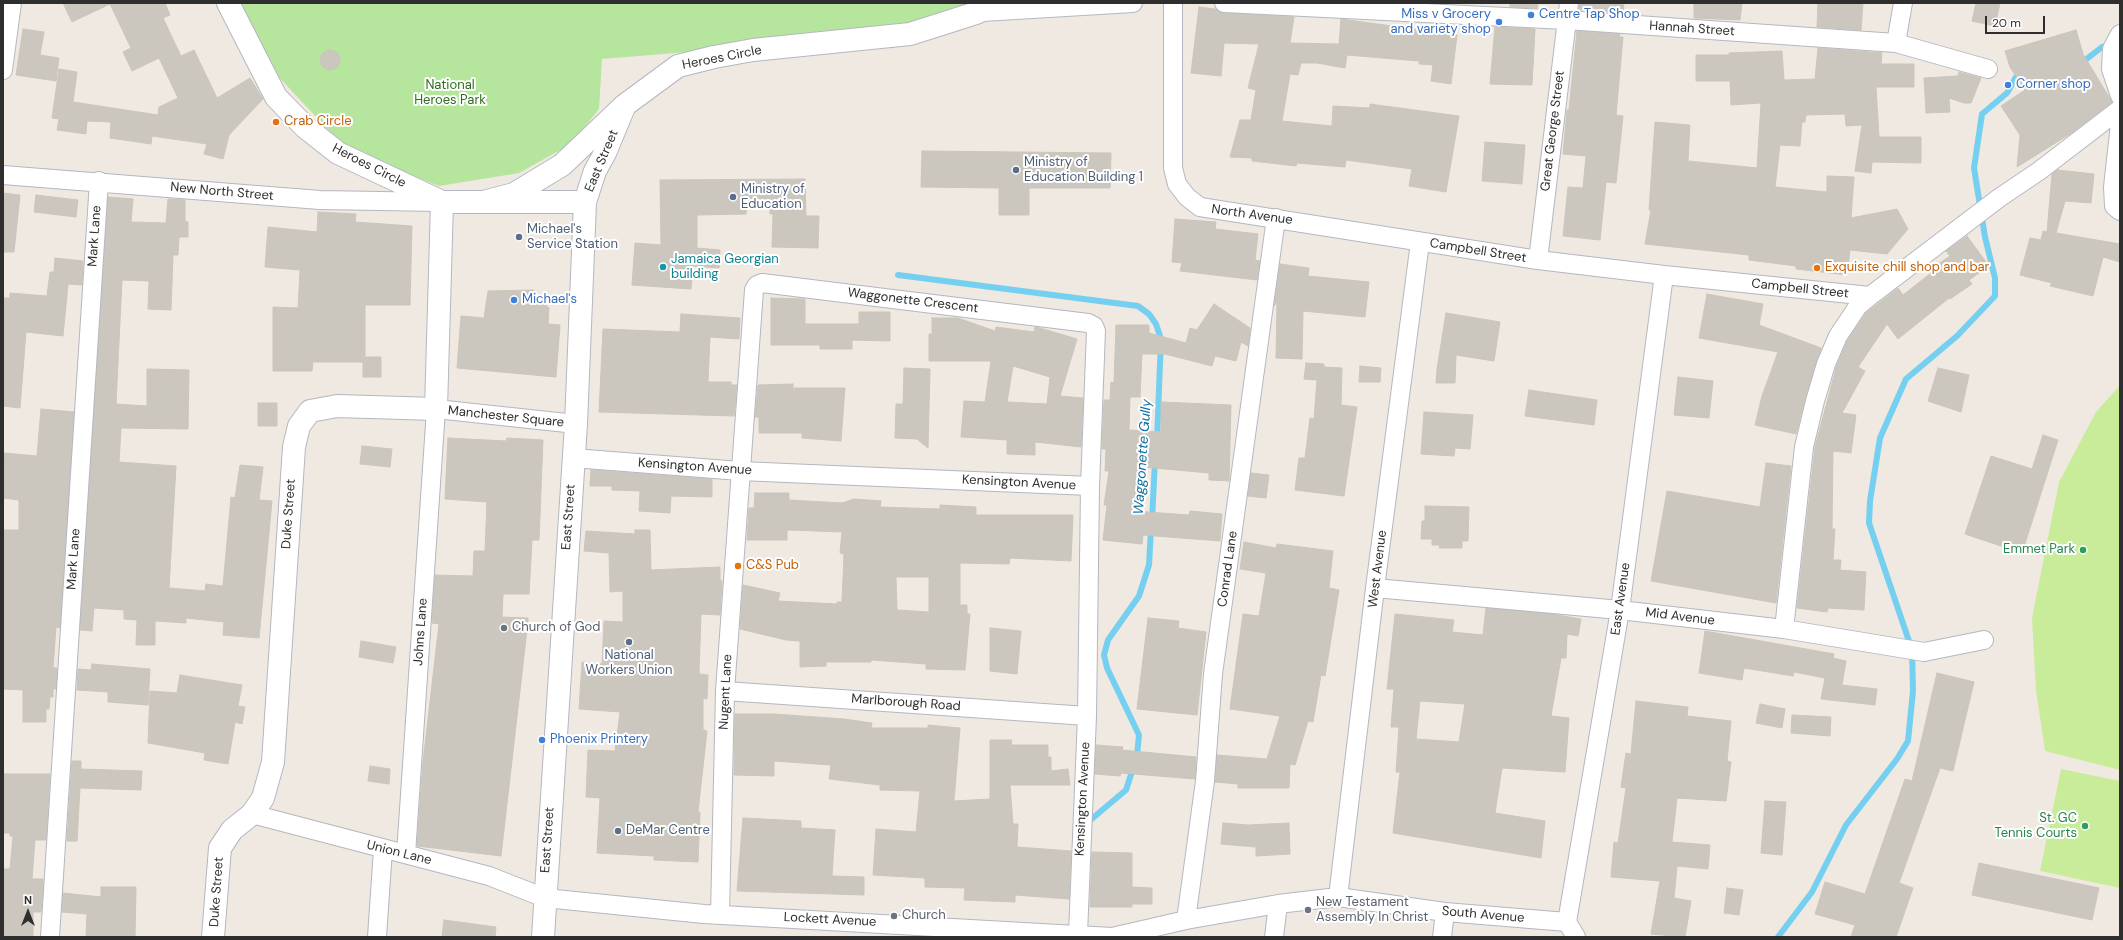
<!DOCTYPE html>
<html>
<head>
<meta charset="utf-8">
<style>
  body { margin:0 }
  #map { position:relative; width:2123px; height:940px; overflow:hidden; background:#efe9e1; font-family:"DM Sans",sans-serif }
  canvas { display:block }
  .frame { position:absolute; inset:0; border:4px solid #2e2e2e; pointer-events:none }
  .north { position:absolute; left:8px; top:892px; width:40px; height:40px; -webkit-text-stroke:3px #fff; paint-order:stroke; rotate:0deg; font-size:11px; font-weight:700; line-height:16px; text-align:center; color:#2e2e2e }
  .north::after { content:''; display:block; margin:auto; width:14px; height:18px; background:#2e2e2e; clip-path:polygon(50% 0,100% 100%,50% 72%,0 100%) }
  .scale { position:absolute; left:1985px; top:16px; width:60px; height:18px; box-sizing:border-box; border:2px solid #2e2e2e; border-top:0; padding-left:5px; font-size:12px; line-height:14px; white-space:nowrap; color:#2e2e2e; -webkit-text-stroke:3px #fff; paint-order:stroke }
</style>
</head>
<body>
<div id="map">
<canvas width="2123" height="940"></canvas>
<div class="frame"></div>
<div class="north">N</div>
<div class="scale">20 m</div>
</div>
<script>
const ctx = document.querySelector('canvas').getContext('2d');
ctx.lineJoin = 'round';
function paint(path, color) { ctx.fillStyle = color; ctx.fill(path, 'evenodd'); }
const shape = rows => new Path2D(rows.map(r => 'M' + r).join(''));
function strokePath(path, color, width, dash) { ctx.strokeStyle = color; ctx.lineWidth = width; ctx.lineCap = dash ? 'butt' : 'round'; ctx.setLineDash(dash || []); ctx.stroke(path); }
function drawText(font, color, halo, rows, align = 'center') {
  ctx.font = font + ' "DM Sans",sans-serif'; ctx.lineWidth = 4; ctx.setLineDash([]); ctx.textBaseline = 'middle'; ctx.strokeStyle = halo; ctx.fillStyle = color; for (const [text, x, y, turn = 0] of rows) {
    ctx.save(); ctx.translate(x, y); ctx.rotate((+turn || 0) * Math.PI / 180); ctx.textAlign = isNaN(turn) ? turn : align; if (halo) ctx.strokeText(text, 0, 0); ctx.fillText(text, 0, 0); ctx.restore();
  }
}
const green = shape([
  [241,3,980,3,871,37,602,59,599,109,571,144,519,173,439,186,347,150,275,73]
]);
const pitch = shape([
  [2120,385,2120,770,2045,751,2036,690,2032,618,2059,482,2096,412],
  [2061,769,2120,781,2120,888,2040,871]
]);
const stream = shape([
  [2080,62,2084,61,2102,47,2111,44],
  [898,275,1138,306,1149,314,1156,324,1161,339,1157,440],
  [1152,520,1155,461],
  [1088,822,1126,790,1137,756,1139,735,1107,668,1104,655,1108,640,1139,596,1149,565,1151,529],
  [1778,937,1812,892,1846,825,1897,759,1908,741,1913,691,1912,650,1869,523,1870,501,1880,438,1906,379,1957,336,1995,296,1995,278,1985,237,1974,168,1982,114,2007,93,2016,77,2024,75]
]);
const building = shape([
  [63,3,165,3,170,15,163,18,181,56,194,50,217,98,250,78,263,99,229,135,223,159,204,154,207,144,152,136,151,144,110,138,111,122,87,121,86,134,57,130,59,119,52,118,59,69,77,72,73,102,158,115,159,107,178,98,159,58,132,71,123,52,131,48,110,4,72,22,63,3],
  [1510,3,1538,3,1537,8,1510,7,1510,3],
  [1579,3,1624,3,1623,13,1579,10,1579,3],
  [1694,3,1742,3,1740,20,1694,18,1694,3],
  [1818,3,1863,3,1861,30,1817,27,1818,3],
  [1976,3,2000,3,1995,26,1972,21,1976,3],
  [1199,7,1215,9,1223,13,1294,17,1290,43,1339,44,1341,19,1457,35,1451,84,1431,81,1433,65,1419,64,1419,61,1347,55,1345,68,1317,63,1301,63,1298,75,1290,74,1282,121,1332,126,1333,106,1370,108,1370,104,1459,116,1446,192,1409,186,1412,169,1346,160,1345,167,1297,163,1296,166,1252,161,1252,158,1230,157,1240,120,1251,120,1256,90,1248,88,1259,44,1224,43,1221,76,1191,73,1199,7],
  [1495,27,1535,29,1532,85,1490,84,1495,27],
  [23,29,44,32,40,55,59,58,56,81,16,75,23,29],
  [2076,30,2083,54,2112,102,2073,132,2017,167,2020,135,2001,106,2025,90,2010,67,2005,51,2076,30],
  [1577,31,1620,34,1619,37,1623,37,1616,115,1623,116,1616,183,1606,182,1600,240,1563,236,1568,187,1583,188,1586,156,1563,154,1567,110,1569,110,1577,31],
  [1818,48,1882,53,1881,64,1914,64,1914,87,1876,87,1879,137,1921,137,1921,163,1872,162,1871,173,1855,171,1862,125,1846,126,1845,114,1806,115,1805,122,1802,122,1800,146,1780,145,1775,187,1827,192,1827,176,1854,177,1851,218,1897,209,1908,229,1887,254,1850,250,1847,275,1796,269,1796,266,1749,260,1749,255,1645,244,1651,210,1649,210,1655,122,1690,125,1688,161,1757,168,1761,103,1731,105,1730,81,1696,81,1696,55,1729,55,1729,53,1782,51,1784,80,1815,79,1818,48],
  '320 60a10 10 0 1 1 20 0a10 10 0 1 1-20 0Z',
  [1959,72,1981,78,1971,103,1964,103,1949,98,1950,112,1926,113,1924,78,1958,76,1959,72],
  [1485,142,1525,145,1522,184,1482,181,1485,142],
  [922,151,1111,153,1110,188,1029,188,1029,215,999,215,999,188,921,187,922,151],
  [2057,170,2094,174,2091,203,2065,201,2056,233,2120,244,2120,262,2103,257,2093,296,2050,286,2052,283,2020,275,2030,238,2041,240,2043,231,2047,232,2052,174,2057,170],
  [805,179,806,216,819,216,818,248,772,247,773,214,770,214,770,204,747,203,746,214,697,215,697,248,720,250,719,268,693,266,691,289,632,285,635,243,661,245,660,180,805,179],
  [3,193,20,195,14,252,3,252,3,193],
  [36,195,78,200,76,217,34,212,36,195],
  [108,197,133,199,131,222,166,223,168,199,185,200,185,221,188,222,188,237,179,237,178,255,173,255,171,310,148,309,149,281,122,280,116,404,147,406,147,369,189,370,188,429,121,428,119,462,176,466,169,588,205,591,206,584,223,586,231,497,235,498,240,465,263,467,259,500,272,501,259,638,223,635,224,622,186,618,186,623,155,621,155,645,136,645,137,620,124,619,124,610,94,608,92,631,80,630,108,197],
  [318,212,356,214,355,222,412,226,410,305,365,305,365,357,381,357,381,377,363,377,363,362,313,362,312,371,273,371,273,307,298,308,300,270,265,267,268,227,317,232,318,212],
  [1175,219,1216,222,1215,229,1258,234,1255,260,1260,261,1257,280,1180,271,1182,263,1172,262,1175,219],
  [1967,236,1989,266,1969,280,1972,284,1950,299,1949,298,1898,339,1887,324,1858,367,1865,371,1842,413,1856,415,1851,453,1833,451,1832,529,1835,529,1833,560,1841,560,1840,570,1866,572,1864,610,1828,608,1827,612,1797,608,1815,447,1836,368,1847,341,1866,313,1898,288,1903,295,1931,273,1929,270,1950,256,1946,251,1967,236],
  [55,258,83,261,82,285,68,284,63,336,26,332,20,408,3,406,3,298,10,298,10,293,47,296,50,272,54,272,55,258],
  [1280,264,1309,268,1308,276,1369,282,1365,317,1303,311,1302,359,1276,358,1277,302,1274,306,1280,264],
  [533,290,549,308,548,324,560,325,556,377,457,368,461,316,484,318,488,291,533,290],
  [1707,294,1763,304,1759,325,1821,348,1805,398,1796,434,1755,425,1762,396,1778,352,1699,338,1707,294],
  [771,298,805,299,805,324,859,324,859,312,890,312,890,341,852,340,852,349,820,349,820,345,771,345,771,298],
  [1214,304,1250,328,1248,346,1241,342,1236,361,1215,356,1212,366,1165,354,1142,354,1140,397,1130,397,1129,430,1161,432,1161,402,1231,405,1229,481,1209,480,1209,473,1143,467,1143,472,1139,471,1133,511,1189,515,1190,511,1222,514,1220,541,1143,535,1142,544,1103,540,1107,505,1104,505,1109,471,1105,471,1106,449,1102,449,1104,400,1110,400,1111,382,1114,383,1116,325,1149,325,1149,333,1186,343,1190,328,1197,330,1214,304],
  [1446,313,1500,322,1494,361,1456,355,1455,383,1436,383,1437,369,1446,313],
  [681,314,740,318,739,339,710,337,708,382,731,382,731,385,737,385,734,416,599,412,603,329,680,332,681,314],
  [932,318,958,318,995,331,996,327,1034,332,1035,327,1040,328,1077,339,1060,396,1083,398,1081,447,1035,442,1035,455,1007,454,1007,440,961,437,964,401,985,402,991,361,929,361,929,334,932,334,932,318],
  [1013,366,1050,377,1047,404,1007,402,1013,366],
  [1306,363,1324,364,1324,367,1342,368,1341,405,1357,407,1344,496,1295,490,1299,458,1305,458,1310,418,1314,419,1317,380,1304,379,1306,363],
  [1360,366,1381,368,1380,382,1359,382,1360,366],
  [904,368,930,369,928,448,917,439,895,438,896,404,903,404,904,368],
  [1938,368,1969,375,1961,412,1928,401,1938,368],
  [1678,377,1713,381,1709,418,1674,415,1678,377],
  [793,384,793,388,845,388,841,441,802,438,802,433,759,433,759,417,755,417,758,385,793,384],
  [1529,390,1597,400,1594,425,1525,416,1529,390],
  [258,403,277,403,277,426,258,426,258,403],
  [41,409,74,412,60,628,56,627,53,668,57,668,56,689,53,689,53,697,50,697,49,709,46,709,46,722,23,722,23,690,3,689,3,530,19,530,19,500,3,498,4,453,37,456,41,409],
  [1424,412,1473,415,1470,449,1455,448,1454,456,1421,454,1424,412],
  [2043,435,2058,440,2022,553,1965,534,1991,456,2032,469,2043,435],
  [448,438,506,441,507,438,543,440,539,540,532,540,529,594,503,594,502,617,528,618,528,621,501,856,417,846,423,762,439,624,432,623,435,575,473,576,474,551,485,551,487,502,445,499,448,438],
  [362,446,392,449,390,467,360,464,362,446],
  [1766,463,1791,466,1776,603,1651,581,1667,491,1760,507,1766,463],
  [591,470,712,479,712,497,671,496,670,513,639,511,640,491,612,490,612,486,590,486,591,470],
  [1251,473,1269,475,1266,498,1248,496,1251,473],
  [755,493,789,493,789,500,842,503,854,499,881,501,880,507,940,509,940,505,976,507,976,515,1073,515,1071,561,1010,558,1009,564,960,563,960,605,967,605,967,614,970,614,965,670,926,669,926,664,871,660,871,662,826,662,826,666,800,667,800,641,786,640,740,629,743,585,780,593,778,601,837,604,837,602,842,602,844,554,840,553,842,532,789,530,787,531,787,540,747,540,749,508,754,508,755,493],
  [896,577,929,577,929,612,897,610,896,577],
  [1425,506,1469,507,1468,541,1462,541,1462,548,1439,548,1440,545,1432,545,1432,539,1421,539,1422,521,1425,521,1425,506],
  [635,530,650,530,651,570,720,567,720,580,722,581,720,615,701,614,699,674,708,675,707,699,703,698,703,730,707,731,698,812,700,812,698,862,654,860,654,856,597,853,600,798,586,797,588,750,615,751,620,712,579,709,582,662,602,664,604,621,623,622,623,591,610,592,609,553,584,551,586,531,635,534,635,530],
  [1244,542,1276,548,1277,544,1333,551,1329,588,1339,590,1325,676,1321,675,1313,722,1308,721,1295,765,1290,764,1289,788,1238,788,1238,784,1215,782,1217,755,1267,759,1280,716,1230,709,1243,614,1259,616,1266,573,1240,569,1244,542],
  [1486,608,1552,614,1581,619,1578,636,1567,634,1566,658,1561,658,1551,716,1569,718,1565,772,1502,768,1495,813,1545,821,1541,858,1393,833,1400,772,1396,772,1399,727,1391,727,1394,689,1387,689,1395,614,1454,620,1452,632,1483,635,1486,608],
  [1420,701,1465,704,1459,742,1416,739,1420,701],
  [1148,618,1179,621,1178,628,1206,632,1197,715,1137,709,1148,618],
  [990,628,1021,631,1017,674,990,671,990,628],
  [1705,631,1834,654,1833,658,1846,661,1842,685,1877,689,1875,705,1821,699,1825,678,1794,672,1793,676,1744,668,1742,680,1699,673,1705,631],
  [361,641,396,647,393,663,359,657,361,641],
  [92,664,150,669,148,705,108,702,108,692,77,690,78,669,91,670,92,664],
  [1937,673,1974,682,1953,771,1940,768,1899,883,1913,888,1896,937,1851,937,1855,925,1815,914,1825,882,1865,894,1905,779,1912,781,1937,673],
  [180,675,242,685,238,706,245,707,242,724,235,722,228,764,204,760,205,753,148,743,150,691,177,693,180,675],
  [1636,701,1688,707,1687,716,1731,721,1727,761,1731,762,1726,801,1677,798,1672,842,1710,845,1708,869,1677,866,1674,898,1691,901,1685,937,1651,934,1660,881,1611,877,1614,842,1618,843,1626,788,1621,787,1626,753,1631,754,1636,701],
  [1760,704,1785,709,1782,728,1756,723,1760,704],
  [735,714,774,714,844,719,872,723,871,728,928,728,928,725,960,728,954,801,990,799,990,740,1012,740,1011,745,1048,745,1048,757,1051,757,1051,771,1068,769,1070,785,1010,785,1013,824,1018,824,1017,847,1071,851,1069,899,1015,895,1015,902,964,900,965,888,925,887,925,878,873,875,876,829,916,832,920,791,880,790,880,785,829,779,831,765,774,761,774,776,734,775,735,714],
  [1792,715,1831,717,1830,736,1791,733,1792,715],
  [1096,745,1123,747,1122,750,1196,757,1195,779,1121,773,1120,776,1095,774,1096,745],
  [72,761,81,761,81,769,142,771,141,790,80,788,77,841,67,841,72,761],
  [370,766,390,769,389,784,368,781,370,766],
  [3,774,50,774,46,840,35,840,32,879,43,879,43,889,41,912,33,912,33,937,3,937,3,869,10,869,13,836,10,836,10,833,3,833,3,774],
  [1765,801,1786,802,1782,855,1761,853,1765,801],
  [743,818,801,821,801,828,835,830,832,876,864,877,864,895,737,891,743,818],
  [1223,823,1248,825,1289,823,1290,854,1256,856,1256,847,1221,844,1223,823],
  [1092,852,1132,853,1132,887,1152,888,1152,904,1132,904,1132,907,1090,907,1092,852],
  [1979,863,2099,888,2092,920,1972,895,1979,863],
  [101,887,136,887,135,937,86,937,87,914,62,912,63,893,101,897,101,887],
  [1727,888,1743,890,1739,915,1724,913,1727,888],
  [444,920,496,927,495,937,442,937,444,920]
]);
const minor = shape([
  [1173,3,1173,168,1177,184,1187,197,1200,207,1538,260,1664,275,1870,296,1999,198,2039,171,2120,109],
  [1224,3,1566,20,1896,43,1988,69],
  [982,12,1133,3],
  [2120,34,2112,49,2111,69,2120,96],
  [1896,43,1903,3],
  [3,70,12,3],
  [2120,124,2113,187,2114,206,2120,211],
  [3,175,320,200,439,202],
  [1538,260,1569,3],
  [573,458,740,471,1090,486],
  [1375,588,1620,610,1784,629,1924,652,1984,640],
  [1784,629,1804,447,1815,401,1826,364,1838,336,1858,306,1870,296],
  [725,691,1087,716],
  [252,814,489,876,545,898,704,914,1112,937,1186,920,1278,904,1338,897,1445,912,1567,922],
  [406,854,436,409,576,424],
  [1338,897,1375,588,1420,242],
  [720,914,725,691,754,290,757,285,762,283,1088,323,1094,326,1096,331,1090,486,1087,716,1078,934],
  [1186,920,1205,781,1213,674,1276,218],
  [1567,922,1620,610,1664,275],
  [1567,922,1576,937],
  [50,937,99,181],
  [377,937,383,849],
  [1274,937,1278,904],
  [1442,937,1445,912]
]);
const secondary = shape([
  [228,3,276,97,305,127,338,153,442,202,585,202],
  [487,201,514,194,562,165,625,105,678,66,714,57,753,50,910,34,976,13,998,3],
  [213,937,220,848,232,830,252,814,263,798,273,762,294,447,299,426,310,411,337,406,436,409,442,202],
  [543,937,576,424,585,202,595,171,605,153,625,105]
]);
const markers = [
  [1531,15,4,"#3f7fe0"],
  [1499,22,4,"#3f7fe0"],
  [2008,85,4,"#3f7fe0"],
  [276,122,4,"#e8710a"],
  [1016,170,4,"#5c6f8a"],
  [733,197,4,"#5c6f8a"],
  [519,237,4,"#5c6f8a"],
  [663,267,4,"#0f9aa8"],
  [1817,268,4,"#e8710a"],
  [514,300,4,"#3f7fe0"],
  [2083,550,4,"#2e9e5b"],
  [738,566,4,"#e8710a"],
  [504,628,4,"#6b7280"],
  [629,642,4,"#5c6f8a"],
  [542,740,4,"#3f7fe0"],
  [2085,826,4,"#2e9e5b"],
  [618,831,4,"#5c6f8a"],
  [1308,910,4,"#6b7280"],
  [894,916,4,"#6b7280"]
];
const shopNames = [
  ["Miss v Grocery",1491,15,"right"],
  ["and variety shop",1491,30,"right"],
  ["Centre Tap Shop",1539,15],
  ["Corner shop",2016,85],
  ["Michael's",522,300],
  ["Phoenix Printery",550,740]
];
const streetNames = [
  ["Hannah Street",1692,29,4],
  ["Heroes Circle",722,58,-11],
  ["Great George Street",1553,131,-83],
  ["East Street",602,161,-67],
  ["Heroes Circle",369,166,27],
  ["New North Street",222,192,5],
  ["North Avenue",1252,215,8],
  ["Mark Lane",95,236,-86],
  ["Campbell Street",1478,251,9],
  ["Campbell Street",1800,289,6],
  ["Waggonette Crescent",913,301,7],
  ["Manchester Square",506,417,6],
  ["Kensington Avenue",695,467,4],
  ["Kensington Avenue",1019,483,3],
  ["Duke Street",289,514,-86],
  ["East Street",569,517,-86],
  ["Mark Lane",74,559,-86],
  ["Conrad Lane",1228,569,-82],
  ["West Avenue",1378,569,-83],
  ["East Avenue",1621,599,-82],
  ["Mid Avenue",1680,617,7],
  ["Johns Lane",421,632,-86],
  ["Nugent Lane",726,692,-87],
  ["Marlborough Road",906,703,4],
  ["Kensington Avenue",1083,799,-87],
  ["East Street",548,840,-86],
  ["Union Lane",399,853,14],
  ["Duke Street",217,892,-86],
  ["South Avenue",1483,915,5],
  ["Lockett Avenue",830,920,3]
];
const parkNames = [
  ["National",450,86],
  ["Heroes Park",450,101]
];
const foodNames = [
  ["Crab Circle",284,122],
  ["Exquisite chill shop and bar",1825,268],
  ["C&S Pub",746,566]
];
const serviceNames = [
  ["Ministry of",1024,163],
  ["Education Building 1",1024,178],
  ["Ministry of",741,190],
  ["Education",741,205],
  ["Michael's",527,230],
  ["Service Station",527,245],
  ["National",629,656,"center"],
  ["Workers Union",629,671,"center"],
  ["DeMar Centre",626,831]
];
const cultureNames = [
  ["Jamaica Georgian",671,260],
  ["building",671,275]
];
const leisureNames = [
  ["Emmet Park",2075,550],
  ["St. GC",2077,819],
  ["Tennis Courts",2077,834]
];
const worshipNames = [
  ["Church of God",512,628],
  ["New Testament",1316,903],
  ["Assembly In Christ",1316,918],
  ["Church",902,916]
];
const waterNames = [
  ["Waggonette Gully",1143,457,-86]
];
paint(green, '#b6e59e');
paint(pitch, '#c9ec9a');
strokePath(stream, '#75cff0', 6);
paint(building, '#cbc7bf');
strokePath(building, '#cbc5ba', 1);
strokePath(minor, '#b4b7c1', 20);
strokePath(secondary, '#b4b7c1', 24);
strokePath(minor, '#fff', 18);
strokePath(secondary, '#fff', 22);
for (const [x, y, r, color] of markers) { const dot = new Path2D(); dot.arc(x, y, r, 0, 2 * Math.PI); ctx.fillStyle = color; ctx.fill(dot); strokePath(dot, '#fff', 1.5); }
drawText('13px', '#366cbe', '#fff', shopNames, 'left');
drawText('13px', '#2e2e2e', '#fff', streetNames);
drawText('13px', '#2c6e1b', '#fff', parkNames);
drawText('13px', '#c56008', '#fff', foodNames, 'left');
drawText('13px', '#4e5e75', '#fff', serviceNames, 'left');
drawText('13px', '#0d838f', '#fff', cultureNames, 'left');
drawText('13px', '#27864d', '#fff', leisureNames, 'right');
drawText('13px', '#5b616d', '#fff', worshipNames, 'left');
drawText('italic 14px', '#0d6fa3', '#fff', waterNames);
</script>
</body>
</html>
